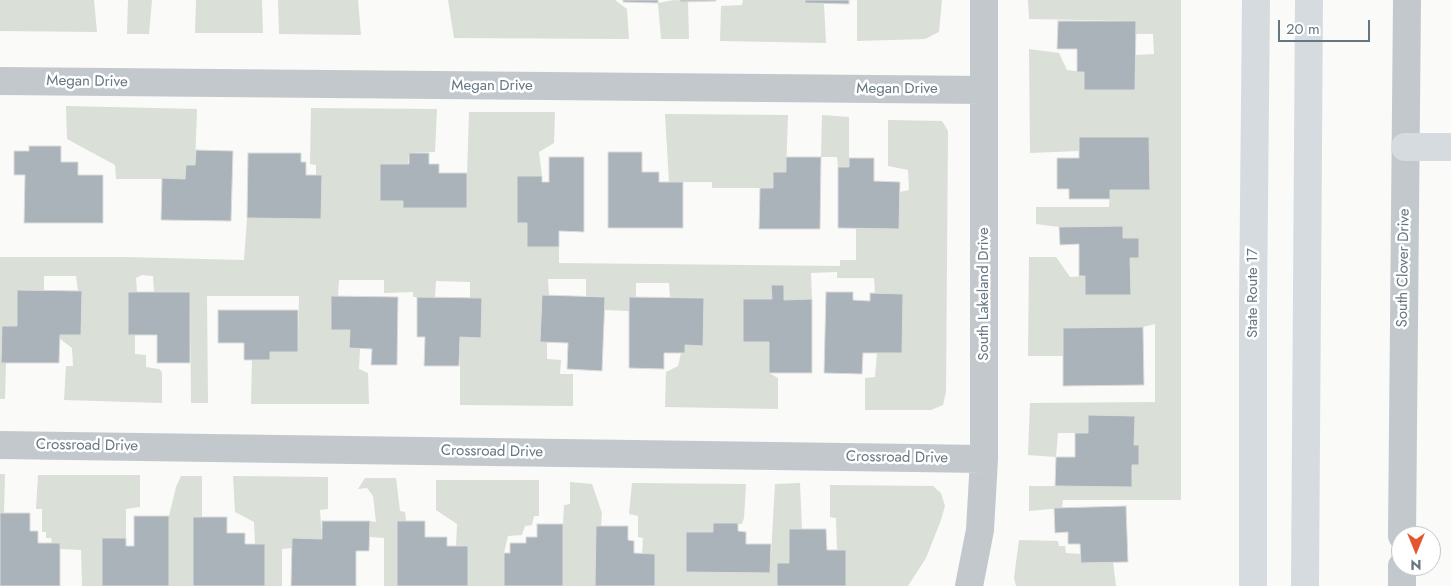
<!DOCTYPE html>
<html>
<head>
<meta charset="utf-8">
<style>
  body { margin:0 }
  #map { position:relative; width:1451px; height:586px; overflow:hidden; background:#fafaf8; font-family:Jost,sans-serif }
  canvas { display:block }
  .north { position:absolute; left:1391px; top:526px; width:50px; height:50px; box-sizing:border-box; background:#fff; border:1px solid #c1c8cd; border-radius:50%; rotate:180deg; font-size:14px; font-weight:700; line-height:20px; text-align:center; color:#657683 }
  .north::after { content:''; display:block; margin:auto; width:18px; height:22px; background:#e4572e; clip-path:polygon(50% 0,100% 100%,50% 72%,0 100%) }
  .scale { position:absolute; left:1278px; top:20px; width:92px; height:22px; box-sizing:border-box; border:2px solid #657683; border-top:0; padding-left:6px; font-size:15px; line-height:18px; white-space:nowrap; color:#657683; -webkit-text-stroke:4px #fff; paint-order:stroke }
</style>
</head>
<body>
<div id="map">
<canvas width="1451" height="586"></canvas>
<div class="north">N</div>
<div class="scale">20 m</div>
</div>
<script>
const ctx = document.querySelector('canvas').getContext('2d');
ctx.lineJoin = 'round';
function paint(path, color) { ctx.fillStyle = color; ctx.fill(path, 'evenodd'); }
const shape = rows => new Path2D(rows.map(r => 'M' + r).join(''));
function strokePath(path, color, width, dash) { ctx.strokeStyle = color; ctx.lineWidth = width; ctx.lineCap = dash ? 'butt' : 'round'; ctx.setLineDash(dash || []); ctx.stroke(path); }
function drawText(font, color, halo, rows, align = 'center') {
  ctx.font = font + ' Jost,sans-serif'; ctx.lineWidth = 5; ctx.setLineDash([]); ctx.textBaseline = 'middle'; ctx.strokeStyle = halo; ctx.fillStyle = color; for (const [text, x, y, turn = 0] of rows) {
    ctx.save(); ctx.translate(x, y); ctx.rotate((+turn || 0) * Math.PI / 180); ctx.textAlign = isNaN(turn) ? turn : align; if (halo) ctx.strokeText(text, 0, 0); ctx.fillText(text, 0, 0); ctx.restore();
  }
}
const green = shape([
  [0,0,94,0,97,32,0,31],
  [128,0,152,0,149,34,127,34],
  [196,0,262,0,263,33,195,33],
  [278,0,358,0,361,35,279,34],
  [448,0,615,0,627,9,629,39,454,38],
  [674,0,688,1,689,39,661,39,658,3],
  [743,0,805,0,806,3,824,4,826,43,720,41,721,6,742,5],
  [857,0,942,0,939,32,925,39,857,41],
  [1028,0,1181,0,1181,500,1063,500,1062,508,1029,511,1029,486,1132,486,1132,465,1139,465,1139,445,1134,445,1134,416,1088,415,1088,433,1058,433,1056,457,1028,455,1030,403,1155,402,1155,324,1143,327,1063,328,1063,356,1028,356,1029,257,1056,257,1070,277,1085,276,1086,295,1131,295,1130,258,1139,257,1139,238,1123,238,1123,226,1059,227,1036,224,1036,207,1109,207,1110,190,1150,189,1149,137,1080,137,1079,151,1030,153,1029,49,1059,53,1067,70,1084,72,1084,90,1135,90,1136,55,1154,54,1153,34,1136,34,1136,21,1029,19],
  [66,106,197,109,195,165,186,165,185,179,116,179,115,165,67,139],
  [311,108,437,109,435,152,409,153,403,208,466,208,469,112,555,112,554,143,539,152,542,176,517,176,517,223,527,223,559,247,559,263,840,266,840,260,856,260,856,229,899,229,900,192,909,190,908,170,888,166,888,120,942,121,948,131,946,392,943,405,931,410,865,410,865,378,875,377,877,353,902,353,875,294,874,278,837,278,837,272,811,273,812,299,784,300,783,285,771,285,772,299,743,299,743,342,769,342,769,373,778,378,778,409,665,407,666,372,678,366,681,353,685,353,685,345,703,346,704,298,670,297,669,283,636,283,636,297,629,297,629,311,605,310,605,297,586,296,586,279,548,279,549,295,542,295,540,341,547,342,547,359,561,360,560,374,573,374,573,406,460,405,460,337,481,337,482,299,470,298,470,282,436,281,435,297,413,297,413,292,384,293,384,280,339,280,338,296,331,296,331,330,350,330,349,348,360,349,359,369,368,373,369,404,251,404,252,360,270,352,298,352,299,296,207,296,208,403,191,403,190,292,154,292,153,276,142,275,136,278,137,292,128,292,128,335,135,335,135,354,146,355,146,367,159,369,162,372,162,403,64,400,66,366,73,366,72,348,60,339,60,335,81,335,82,291,78,291,76,276,44,276,44,290,17,290,17,326,2,326,1,363,6,363,5,399,0,399,0,257,125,257,244,260,247,218,321,219,322,176,316,175,316,165,310,164],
  [665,114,788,115,786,172,773,172,773,188,712,188,712,182,669,182],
  [822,115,849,117,849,167,838,167,837,157,821,157],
  [0,474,5,474,4,513,0,513],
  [38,475,140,475,140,507,126,509,126,538,102,538,102,586,82,586,81,550,60,549,60,543,52,543,51,538,46,538,46,532,42,532,42,509,36,509],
  [181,476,202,476,202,517,193,517,193,586,169,586,169,516,176,487],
  [233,476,328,477,328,509,320,510,322,539,293,538,292,548,282,549,282,586,265,586,265,544,255,544,254,522,235,512],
  [365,478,396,478,400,511,405,512,406,521,397,521,397,586,384,586,384,538,370,537,370,521,376,522,373,496,367,488,358,489],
  [436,480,539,480,539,516,534,516,532,525,525,526,522,535,508,536,504,553,504,586,468,586,468,546,456,546,457,524,436,510],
  [570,482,592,484,602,513,601,526,596,526,595,586,563,586,563,524,564,505,570,504],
  [632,483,746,484,744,518,742,524,714,523,713,532,686,532,686,572,770,573,775,484,800,483,802,529,789,530,789,563,777,586,655,586,655,554,642,554,643,538,638,537,638,516,629,514],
  [830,485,933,486,941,493,945,506,941,520,926,558,908,586,846,586,846,550,837,550,836,518,830,517],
  [1019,540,1058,541,1059,546,1065,546,1066,553,1081,554,1081,563,1113,562,1116,586,1016,586,1014,578]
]);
const building = shape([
  [623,0,658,0,658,3,623,2,623,0],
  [680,0,716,0,716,1,680,2,680,0],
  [805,0,849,0,849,4,805,3,805,0],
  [1058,21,1136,21,1135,90,1084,90,1084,72,1077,72,1077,49,1057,49,1058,21],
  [1079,137,1149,137,1150,190,1110,190,1110,199,1069,199,1069,189,1057,189,1057,158,1079,158,1079,137],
  [29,146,61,146,61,162,78,162,78,175,103,175,103,223,24,223,25,175,14,175,14,151,29,151,29,146],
  [196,150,233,151,231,221,161,220,162,178,185,179,186,165,195,165,196,150],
  [608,152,642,152,642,172,659,172,659,182,683,182,683,228,608,228,608,152],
  [248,153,301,153,301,162,306,162,306,175,322,175,321,219,247,218,248,153],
  [409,153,429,153,429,164,439,164,439,173,467,173,467,208,403,208,403,201,380,201,380,164,409,164,409,153],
  [549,157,584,157,584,232,559,231,559,247,527,247,527,223,517,223,517,176,542,176,542,182,549,182,549,157],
  [786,157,821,157,820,229,759,229,760,188,773,188,773,172,786,172,786,157],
  [849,158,874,158,874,181,900,182,899,229,838,228,838,167,849,167,849,158],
  [1123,226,1123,238,1139,238,1139,258,1130,258,1131,295,1085,295,1085,276,1079,276,1079,244,1060,245,1059,227,1123,226],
  [771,285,784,285,784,300,812,299,812,373,769,373,769,342,743,342,743,299,772,299,771,285],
  [17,290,82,291,81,335,60,335,59,363,1,363,2,326,17,326,17,290],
  [128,292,190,292,190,363,157,363,157,335,128,335,128,292],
  [826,292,853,292,853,300,870,301,870,293,903,294,902,353,863,353,862,374,824,373,826,292],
  [542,295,605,297,602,371,567,369,568,343,540,342,542,295],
  [331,296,398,297,397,365,371,365,372,349,349,348,350,330,331,330,331,296],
  [417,297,482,298,481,338,460,337,459,366,424,366,425,337,417,337,417,297],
  [629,297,704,298,703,346,685,345,685,353,664,353,664,369,629,368,629,297],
  [218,310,298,310,298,352,270,352,270,360,244,360,244,343,218,343,218,310],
  [1143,327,1144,385,1063,386,1063,328,1143,327],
  [1088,415,1135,416,1134,445,1139,445,1139,465,1132,465,1132,487,1055,486,1056,457,1075,457,1075,433,1088,433,1088,415],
  [1126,506,1128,562,1081,563,1080,544,1068,544,1068,532,1055,533,1054,508,1126,506],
  [0,513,30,513,30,531,38,531,38,543,60,543,60,586,0,586,0,513],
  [134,516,169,516,169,586,102,586,102,538,126,538,126,546,134,546,134,516],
  [193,517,227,517,227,533,245,533,245,544,265,544,265,586,193,586,193,517],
  [322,521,370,521,369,551,356,551,356,586,291,586,292,538,322,539,322,521],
  [397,521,425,521,425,537,447,537,447,546,468,546,468,586,397,586,397,521],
  [713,523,738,523,738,531,746,532,746,544,771,544,770,573,686,572,686,532,713,532,713,523],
  [537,524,563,524,563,586,504,586,504,553,510,553,510,543,526,543,526,537,537,537,537,524],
  [596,526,628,526,628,540,634,541,634,553,655,554,655,586,595,586,596,526],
  [789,529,826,529,827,550,846,550,846,586,777,586,777,563,789,563,789,529]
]);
const minor = shape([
  [0,81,984,90],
  [0,445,984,459],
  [969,586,980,530,984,459,984,0]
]);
const tertiary = shape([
  [1402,536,1407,0],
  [1402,586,1402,566]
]);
const secondary = shape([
  [1405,147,1451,147]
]);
const trunk = shape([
  [1253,586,1253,304,1256,0],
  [1305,586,1309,0]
]);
const streetNames = [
  ["Megan Drive",87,82,1],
  ["Megan Drive",492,86],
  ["Megan Drive",897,89],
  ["South Clover Drive",1404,268,-89],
  ["State Route 17",1253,293,-90],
  ["South Lakeland Drive",984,294,-90],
  ["Crossroad Drive",87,446,1],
  ["Crossroad Drive",492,452,1],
  ["Crossroad Drive",897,458,1]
];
paint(green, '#dadfd7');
paint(building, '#aab3b9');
strokePath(building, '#dcdcda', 1);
strokePath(minor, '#c3c8cc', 28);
strokePath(tertiary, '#c3c8cc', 28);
strokePath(secondary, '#d6dbdf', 28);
strokePath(trunk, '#d6dbdf', 28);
drawText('15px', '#657683', '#fff', streetNames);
</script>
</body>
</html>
